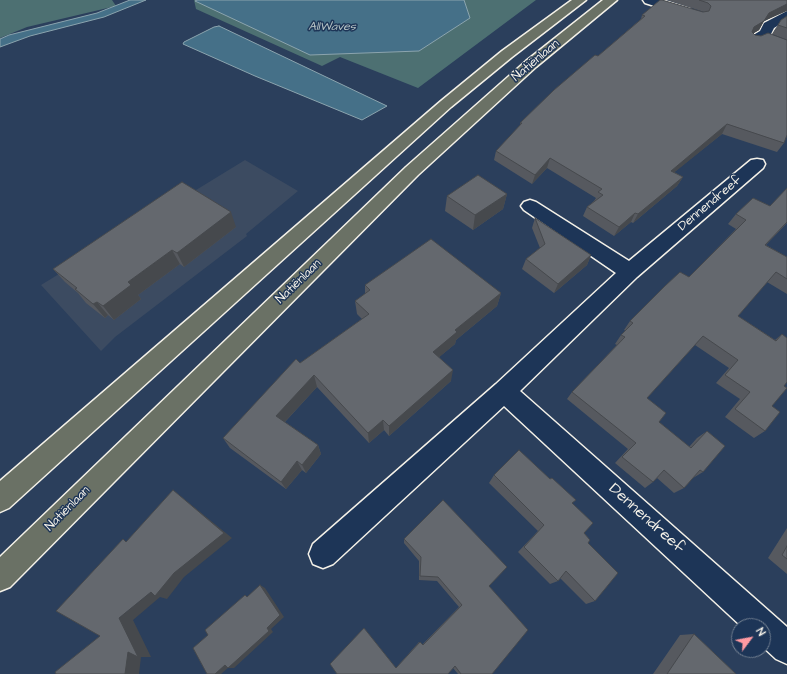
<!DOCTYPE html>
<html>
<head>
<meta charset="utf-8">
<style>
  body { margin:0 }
  #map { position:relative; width:787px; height:674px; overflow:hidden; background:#2b3f5c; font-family:"Architects Daughter",sans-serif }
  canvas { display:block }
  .north { position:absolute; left:731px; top:618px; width:40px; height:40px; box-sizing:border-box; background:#1d3557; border:1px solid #738091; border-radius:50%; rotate:58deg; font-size:11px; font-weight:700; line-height:16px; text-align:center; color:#f4f1e8 }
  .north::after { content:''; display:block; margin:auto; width:14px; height:18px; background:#ff9aa2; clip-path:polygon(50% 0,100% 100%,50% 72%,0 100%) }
</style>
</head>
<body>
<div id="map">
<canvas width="787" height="674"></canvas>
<div class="north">N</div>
</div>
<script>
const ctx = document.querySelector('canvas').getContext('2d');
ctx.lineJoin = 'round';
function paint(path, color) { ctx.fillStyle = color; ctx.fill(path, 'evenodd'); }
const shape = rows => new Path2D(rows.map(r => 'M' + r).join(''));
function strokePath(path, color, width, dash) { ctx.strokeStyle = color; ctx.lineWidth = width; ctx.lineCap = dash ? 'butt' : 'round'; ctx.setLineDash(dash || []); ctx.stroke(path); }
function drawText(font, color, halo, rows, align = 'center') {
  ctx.font = font + ' "Architects Daughter",sans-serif'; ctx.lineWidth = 3; ctx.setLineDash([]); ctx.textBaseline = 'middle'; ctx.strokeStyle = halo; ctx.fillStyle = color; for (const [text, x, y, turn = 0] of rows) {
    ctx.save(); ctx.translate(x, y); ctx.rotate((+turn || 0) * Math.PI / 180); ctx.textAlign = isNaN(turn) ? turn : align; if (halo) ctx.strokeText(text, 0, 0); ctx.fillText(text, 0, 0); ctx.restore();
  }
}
const built = shape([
  [245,160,298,191,246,234,247,236,115,337,101,351,41,285]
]);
const green = shape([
  [0,0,112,0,116,6,27,27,0,38],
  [194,0,536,0,418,88,340,57,322,66,196,9]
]);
const water = shape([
  [130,0,146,0,104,17,30,36,0,47,0,39,9,35,97,13,130,0],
  [197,0,464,0,470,18,419,51,310,55,195,1,197,0],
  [219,26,387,106,362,120,255,76,183,44,184,42,214,27,219,26]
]);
const minor = shape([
  [643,0,661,0,690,9,692,12,690,15,686,16,645,3,643,0],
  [787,11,787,20,774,28,770,36,760,43,750,43,748,40,750,37,760,31,764,23,787,11],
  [757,159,763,160,765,164,763,168,637,277,520,391,787,627,787,664,776,659,763,647,763,626,741,626,504,406,333,564,323,568,313,564,309,554,313,544,496,384,616,273,524,210,521,206,524,202,530,200,536,202,629,261,751,160,757,159]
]);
const major = shape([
  [572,0,586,0,512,57,451,107,9,508,0,512,0,481,441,101,502,51,572,0],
  [603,0,617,0,536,67,418,175,10,587,0,591,0,557,406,167,526,61,603,0]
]);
const wall = shape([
  [667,0,787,0,764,21,759,30,753,33,784,143,777,152,722,134,674,172,683,177,677,186,633,223,631,222,614,236,583,216,587,207,594,201,596,198,547,168,532,184,494,160,496,151,520,126,520,123,641,19,642,15,704,12],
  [787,16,787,40,772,34,781,20],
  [507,194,503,209,473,230,445,211,447,196],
  [736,214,787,223,766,245,787,257,787,294,767,282,738,316,775,340,782,334,784,386,772,406,765,431,754,438,725,417,740,399,716,383,729,368,695,345,647,398,659,422,689,447,697,438,707,431,703,472,693,478,684,488,674,493,657,478,653,482,645,488,615,463,628,449,567,399,572,392,617,345,615,344,621,335,626,331,624,330,630,321,689,277,736,229,728,224],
  [535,218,591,255,587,265,554,293,522,269,526,259,540,248,532,228],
  [236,227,184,267,180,264,138,295,141,299,114,320,108,315,105,318,86,303,78,293,65,282,53,269],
  [365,285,501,293,497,306,456,340,455,344,439,357,451,381,389,436,384,430,369,443,317,387,285,422,318,445,321,454,306,473,302,470,286,489,230,448,223,438,300,363,362,319,357,314,355,301,365,294],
  [494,475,572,503,588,543,595,601,586,604,560,578,558,581,550,584,518,552,538,531,489,483],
  [787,528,787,574,768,558],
  [404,539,489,586,492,674,458,674,453,668,337,674,396,668,419,642,420,642,422,645,459,607,437,581,419,580,419,561,404,543],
  [694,634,736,674,653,674,680,635]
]);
const shadedWall = shape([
  [787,4,787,11,764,21,759,30,749,36,754,27,769,13],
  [727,124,722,134,665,180,671,171],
  [550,158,547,168,532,184,535,175],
  [683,177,677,186,633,223,638,214],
  [507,194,503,209,473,230,475,215],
  [231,212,236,227,184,267,177,253],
  [635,213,631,222,614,236,619,227],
  [172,250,180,264,138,295,141,299,114,320,103,306,128,282],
  [591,255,587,265,554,293,558,284],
  [501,293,497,306,456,340,455,344,431,364,433,352,455,330],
  [97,302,108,315,105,318,93,304],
  [453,370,451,381,389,436,389,426],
  [314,375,317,387,281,426,276,416],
  [383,420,384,430,369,443,368,433],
  [318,445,321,454,306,473,302,465],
  [297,461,302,470,286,489,281,482],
  [173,490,232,538,184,577,167,599,160,597,133,620,151,657,141,657,139,674,125,674,119,618,151,592],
  [260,585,265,588,284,617,271,629,273,632,234,668,228,668,221,674,215,674]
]);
const building = shape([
  [660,0,662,0,703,12,709,11,711,6,708,3,699,0,787,0,787,4,769,13,764,21,754,27,752,32,755,35,761,36,768,33,787,40,787,135,784,143,727,124,671,171,683,177,638,214,635,213,619,227,587,207,603,195,598,192,602,189,550,158,535,175,496,151,522,123,520,123,554,90,595,55,598,56,645,16,642,15,660,0],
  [787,16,787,28,778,25,781,20,787,16],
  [478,175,507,194,475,215,447,196,478,175],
  [182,182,231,212,177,253,172,250,128,282,131,285,103,306,97,302,93,304,75,289,77,288,53,269,182,182],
  [787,188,787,222,765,245,787,257,787,279,776,272,738,316,776,341,782,334,787,338,787,382,784,386,787,388,772,406,780,412,765,431,735,409,750,392,725,375,738,360,703,336,647,398,666,413,659,422,691,448,707,431,725,446,703,472,700,470,684,488,664,470,653,482,622,457,636,443,572,392,625,337,621,335,633,323,630,321,665,286,680,272,689,277,746,220,736,214,753,198,770,206,787,188],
  [535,218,591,255,558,284,526,259,545,244,535,218],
  [431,239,501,293,455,330,457,332,433,352,453,370,389,426,383,420,368,433,314,375,276,416,318,445,302,465,297,461,281,482,223,438,296,359,300,363,369,314,355,301,370,290,365,285,431,239],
  [519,450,550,479,552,478,576,500,572,503,593,523,584,533,590,540,588,543,618,573,595,601,566,571,558,581,524,547,544,525,494,475,519,450],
  [173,490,224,533,174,573,155,596,151,592,119,618,138,657,128,652,125,674,56,674,55,672,100,636,56,611,123,539,126,542,173,490],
  [443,500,507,567,489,586,528,630,492,674,461,674,455,666,448,674,337,674,330,664,364,628,396,668,420,642,423,645,462,605,438,577,420,576,421,557,404,539,443,500],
  [787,546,787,559,782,555,787,546],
  [260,585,280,615,267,628,269,631,228,668,225,665,215,674,207,674,193,648,208,635,205,630,245,595,247,597,260,585],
  [694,634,736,674,667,674,694,634]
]);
const farWaternames = [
  ["AllWaves",332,27]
];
const streetNames = [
  ["Natiënlaan",536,61,-40],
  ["Dennendreef",710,204,-40],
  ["Natiënlaan",299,282,-44],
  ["Natiënlaan",68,509,-45]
];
const nearStreetnames = [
  ["Dennendreef",646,519,42]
];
paint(built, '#3c4b61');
paint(green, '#4d7072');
paint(water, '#457088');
strokePath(water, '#8ba4ae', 1);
strokePath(minor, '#f4f1e8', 3);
strokePath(major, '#f4f1e8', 3);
paint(minor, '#1d3557');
paint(major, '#6a7165');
paint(wall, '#56595f');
paint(shadedWall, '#46494d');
paint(building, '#64686e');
strokePath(building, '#46494d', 1);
drawText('italic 12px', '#b7c4c6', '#1d3557', farWaternames);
drawText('13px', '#f4f1e8', '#1d3557', streetNames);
drawText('16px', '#f4f1e8', '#1d3557', nearStreetnames);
</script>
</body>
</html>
